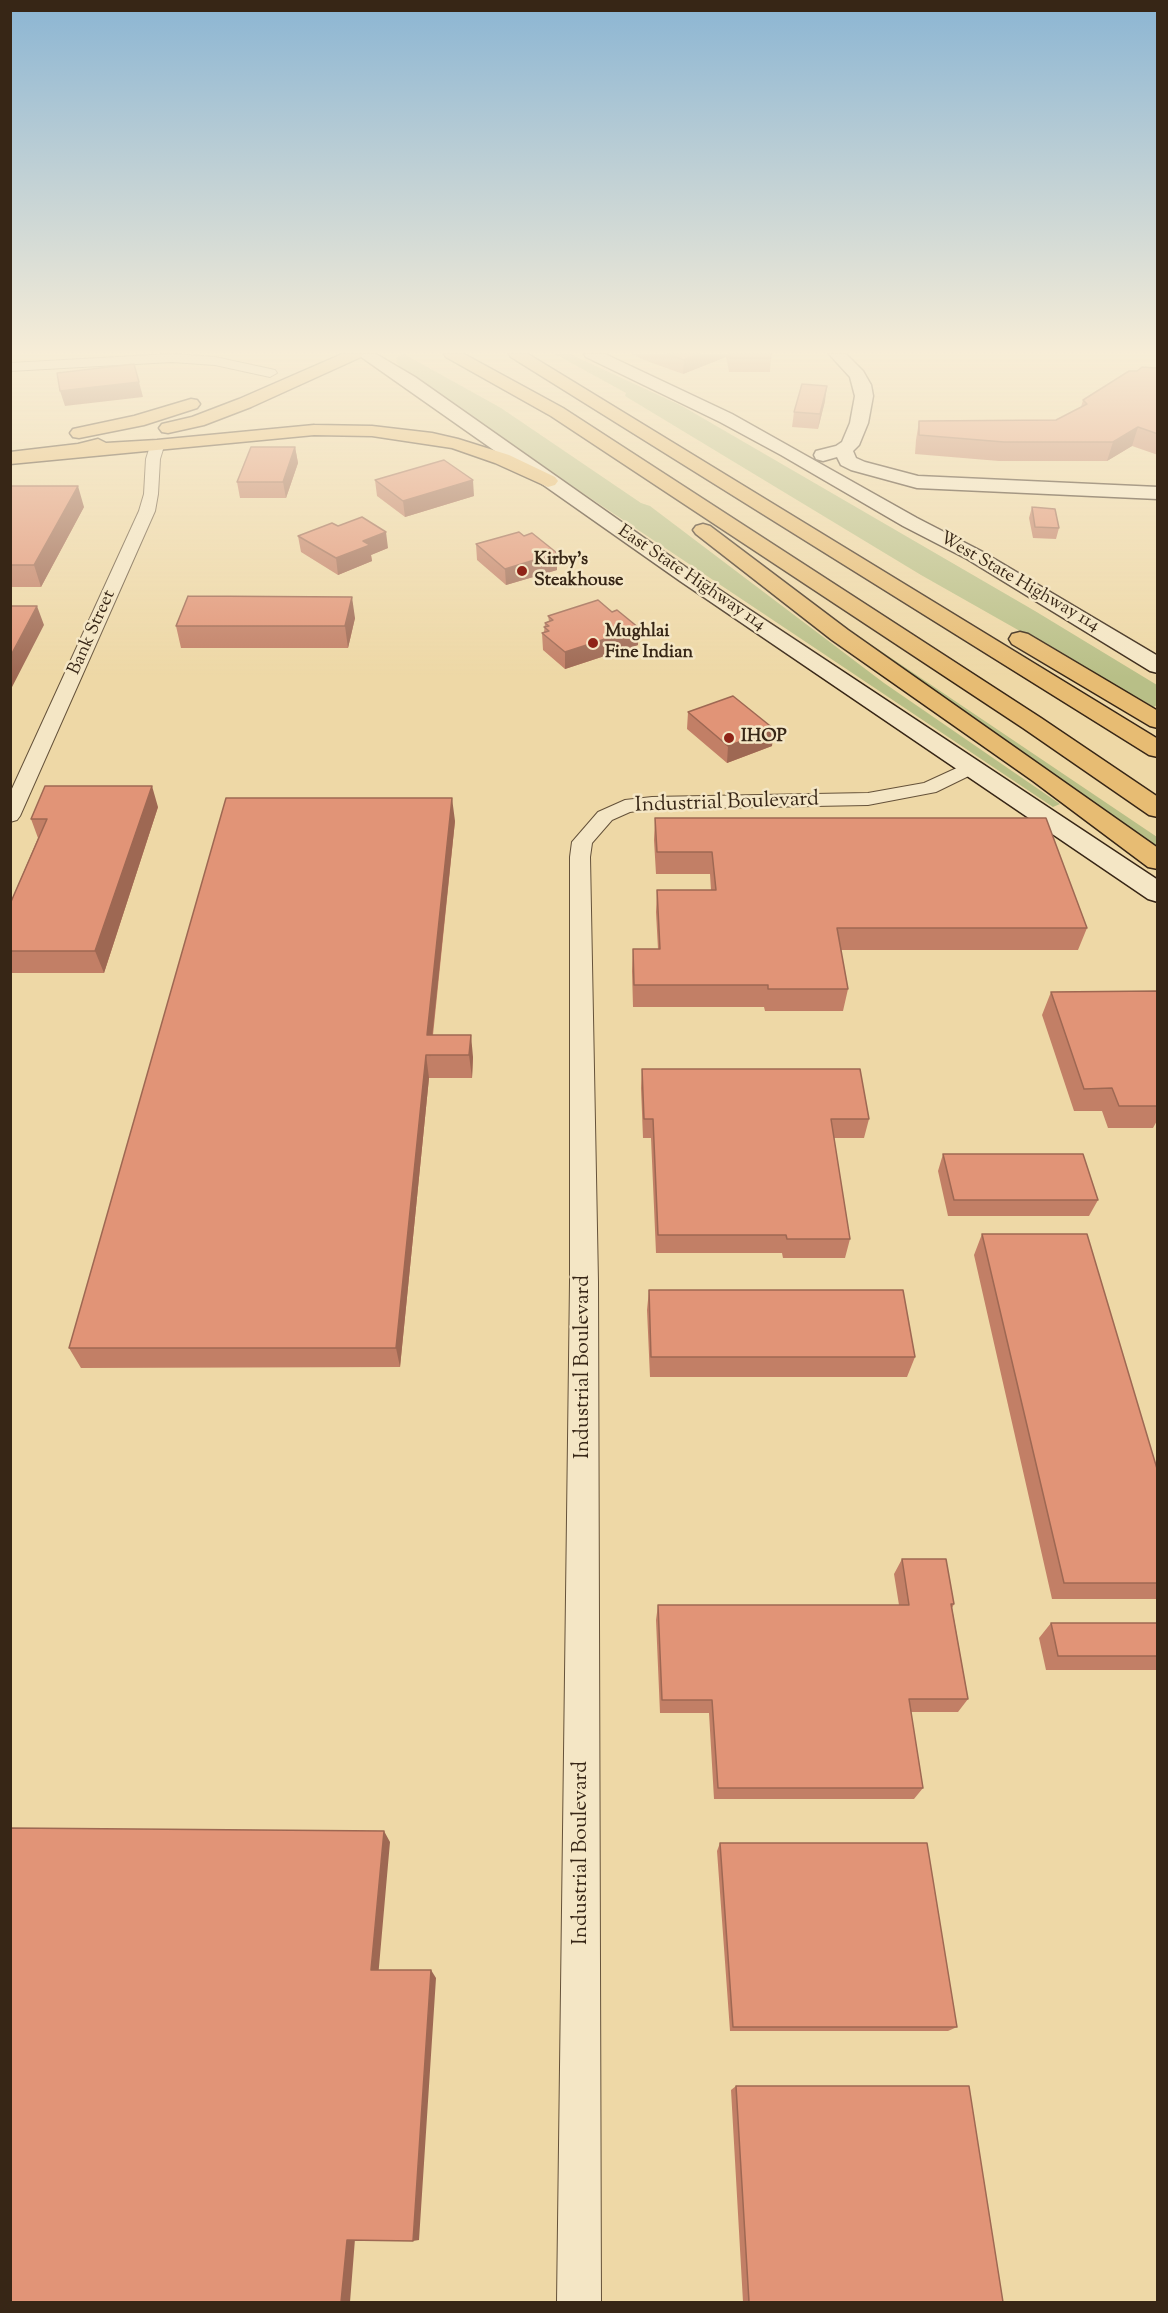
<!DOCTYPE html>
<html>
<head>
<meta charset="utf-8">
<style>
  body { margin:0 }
  #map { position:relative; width:1168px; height:2313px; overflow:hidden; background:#eed8a6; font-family:"Sorts Mill Goudy",serif }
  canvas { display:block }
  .frame { position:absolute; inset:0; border:12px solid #372616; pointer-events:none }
</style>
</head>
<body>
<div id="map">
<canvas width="1168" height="2313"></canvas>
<div class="frame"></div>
</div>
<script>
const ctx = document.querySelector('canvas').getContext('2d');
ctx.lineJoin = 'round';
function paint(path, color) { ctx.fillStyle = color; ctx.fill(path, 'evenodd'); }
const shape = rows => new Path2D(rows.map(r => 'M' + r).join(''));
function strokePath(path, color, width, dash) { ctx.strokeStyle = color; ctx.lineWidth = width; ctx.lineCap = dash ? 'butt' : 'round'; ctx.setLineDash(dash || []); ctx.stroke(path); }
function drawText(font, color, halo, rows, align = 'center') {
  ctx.font = font + ' "Sorts Mill Goudy",serif'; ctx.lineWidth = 5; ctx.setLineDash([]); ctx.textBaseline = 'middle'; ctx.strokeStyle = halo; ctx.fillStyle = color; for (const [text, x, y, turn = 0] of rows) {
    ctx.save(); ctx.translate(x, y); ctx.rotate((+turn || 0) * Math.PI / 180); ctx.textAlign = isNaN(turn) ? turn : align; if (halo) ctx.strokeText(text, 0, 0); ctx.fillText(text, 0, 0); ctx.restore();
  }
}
const green = shape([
  [404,354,501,408,641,503,650,506,884,683,1060,804,1053,807,409,377,396,362,397,357],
  [555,354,570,354,682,406,1035,611,1157,685,1157,705,1154,707,921,575,625,396,626,393],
  [860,637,1157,837,1157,852,855,639]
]);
const street = shape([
  [172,354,215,357,275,370,277,373,270,377,215,365,172,362,10,371,10,363,172,354],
  [157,442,164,446,160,459,158,494,155,511,20,816,17,820,10,822,10,793,139,511,144,494,146,459,150,446,157,442],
  [972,761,979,763,982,767,979,771,936,792,868,805,652,809,630,812,612,820,592,843,590,857,598,1282,601,2302,557,2302,570,1282,570,857,572,842,598,812,625,800,652,797,868,793,924,783,972,761]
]);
const secondary = shape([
  [357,354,376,354,415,377,694,573,1158,880,1158,902,1148,899,680,581,357,354],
  [584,354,605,354,732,414,917,518,981,551,1158,656,1158,673,1150,671,967,559,903,526,781,455,720,422,586,357,584,354],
  [829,354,846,354,863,371,871,385,873,396,868,423,859,445,853,451,856,458,865,462,918,476,1158,487,1158,499,917,488,851,470,841,465,837,457,823,461,816,459,814,455,816,451,836,446,842,442,850,423,855,396,850,377,829,354]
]);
const primary = shape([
  [342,354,363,354,361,357,251,407,204,425,168,433,162,432,159,428,162,424,192,417,239,399,342,354],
  [191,399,197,400,200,404,197,408,144,425,79,438,73,437,70,433,73,429,134,416,191,399],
  [314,425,372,426,432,433,458,439,509,455,555,477,558,481,555,485,548,487,495,463,452,448,372,436,314,435,10,464,10,452,78,444,98,439,106,443,157,440,314,425]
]);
const highway = shape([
  [444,354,464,354,563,408,1041,718,1158,797,1158,817,1149,815,1023,728,551,416,446,357,444,354],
  [509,354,528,354,1158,739,1158,757,1149,755,511,357,509,354],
  [703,524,710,526,848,630,1158,848,1158,869,1148,867,1033,781,832,640,696,534,693,530,696,526,703,524],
  [1020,632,1028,634,1158,711,1158,728,1150,726,1012,644,1009,639,1012,634,1020,632]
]);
const wall = shape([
  [632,354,771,354,771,358,770,372,729,372,726,357,683,374,644,360],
  [1158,366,1158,455,1132,446,1107,461,999,461,915,454,916,440,919,421,1056,420,1081,407,1083,400],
  [825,401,818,429,792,427,794,412],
  [295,447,298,463,286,498,240,498,237,482],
  [375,480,474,496,405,517,377,496],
  [10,486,84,507,41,587,10,587],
  [1032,507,1059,528,1056,539,1033,538,1029,518],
  [338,526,388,548,371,555,372,561,338,575,301,552,298,536],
  [524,536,557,553,557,570,506,585,477,560,476,544],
  [548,616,638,645,565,669,543,650,542,633,544,632,545,623,549,621],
  [355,618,348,648,181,648,176,626],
  [688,712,772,746,727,763,687,729],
  [158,807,104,973,10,973,10,904,38,838,31,819],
  [655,818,1087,928,1078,950,841,950,848,989,843,1011,765,1011,764,1007,633,1007,632,971,633,949,658,949,656,912,657,890,711,890,710,874,656,874,654,840],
  [455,821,433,1035,473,1057,472,1078,429,1078,400,1367,81,1368,69,1348],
  [1158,991,1158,1119,1153,1128,1108,1128,1102,1111,1074,1111,1042,1015,1051,992],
  [642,1069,869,1119,864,1138,834,1138,850,1239,845,1258,783,1258,782,1253,656,1253,651,1138,643,1138,641,1088],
  [943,1154,1098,1200,1089,1216,948,1216,938,1171],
  [982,1234,1158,1472,1158,1599,1052,1599,974,1255],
  [649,1290,915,1357,907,1377,650,1377,647,1310],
  [902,1559,954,1604,952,1608,968,1699,958,1712,911,1712,923,1788,914,1799,714,1799,709,1713,660,1713,656,1620,658,1605,899,1605,894,1574],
  [1051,1623,1158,1623,1158,1670,1046,1670,1039,1638],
  [720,1843,957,2027,948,2031,730,2031,717,1851],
  [736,2086,1003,2302,743,2302,731,2090]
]);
const shadedWall = shape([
  [699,354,727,354,726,357,683,374,684,360],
  [139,382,143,397,65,406,60,391],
  [827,386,825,401,818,429,820,414],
  [1138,427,1132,446,1107,461,1113,442],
  [295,447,298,463,286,498,283,482],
  [473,480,474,496,405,517,403,501],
  [78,486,84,507,41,587,34,565],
  [386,532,388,548,371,555,372,561,338,575,336,558,363,541],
  [557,553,557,570,506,585,505,569],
  [352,597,355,618,348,648,345,626],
  [37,606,44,625,10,691,10,657],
  [639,628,638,645,565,669,565,652],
  [774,729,772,746,727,763,728,746],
  [152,786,158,807,104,973,95,951],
  [452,798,455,821,430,1057,427,1035],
  [471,1035,473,1057,472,1078,469,1055],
  [426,1055,429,1078,400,1367,396,1348],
  [384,1831,390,1842,378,1978,371,1970],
  [431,1970,436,1978,419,2240,413,2241],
  [355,2239,350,2302,341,2302,347,2240]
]);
const building = shape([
  [668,354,699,354,684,360,668,354],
  [730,354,771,354,771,358,730,358,730,354],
  [134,364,139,382,60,391,57,373,134,364],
  [1158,366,1158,434,1138,427,1113,442,1004,442,919,435,919,421,1056,420,1087,404,1083,400,1129,371,1137,371,1142,367,1156,368,1158,366],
  [802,384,827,386,820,414,794,412,802,384],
  [251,447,295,447,283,482,237,482,251,447],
  [444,460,473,480,403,501,375,480,444,460],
  [10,486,78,486,34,565,10,565,10,486],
  [1032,507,1055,509,1059,528,1035,527,1032,507],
  [362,517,386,532,363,541,370,545,336,558,298,536,332,523,338,526,362,517],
  [519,532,524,536,532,533,557,553,505,569,476,544,519,532],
  [188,596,352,597,345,626,176,626,188,596],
  [598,600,612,612,617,610,639,628,565,652,542,633,549,631,544,627,549,626,545,623,553,620,548,616,598,600],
  [10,606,37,606,10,657,10,606],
  [733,696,774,729,728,746,688,712,733,696],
  [45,786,152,786,95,951,10,951,10,904,47,819,31,819,45,786],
  [226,798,452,798,427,1035,471,1035,469,1055,426,1055,396,1348,69,1348,226,798],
  [655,818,1046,818,1087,928,837,928,848,989,768,989,768,985,634,985,633,949,660,949,657,890,716,890,712,852,657,852,655,818],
  [1158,991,1158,1106,1119,1106,1112,1088,1084,1089,1051,992,1158,991],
  [642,1069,860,1069,869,1119,831,1119,850,1239,787,1239,786,1235,658,1235,653,1119,644,1119,642,1069],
  [943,1154,1083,1154,1098,1200,954,1200,943,1154],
  [982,1234,1087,1234,1158,1472,1158,1583,1064,1583,982,1234],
  [649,1290,903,1290,915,1357,651,1357,649,1290],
  [902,1559,946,1559,954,1604,951,1604,968,1699,909,1699,923,1788,718,1788,712,1700,662,1700,658,1605,909,1605,902,1559],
  [1051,1623,1158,1623,1158,1656,1058,1656,1051,1623],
  [10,1828,384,1831,371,1970,431,1970,413,2241,347,2240,341,2302,10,2302,10,1828],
  [720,1843,927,1843,957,2027,733,2027,720,1843],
  [736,2086,969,2086,1003,2302,749,2302,736,2086]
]);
const markers = [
  [522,571,6,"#8f2418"],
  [593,643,6,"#8f2418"],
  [729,738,6,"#8f2418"]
];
const farPoinames = [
  ["Kirby's",534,561],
  ["Steakhouse",534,582],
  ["Mughlai",605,633],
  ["Fine Indian",605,654],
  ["IHOP",741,738]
];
const farStreetnames = [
  ["East State Highway 114",691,579,34],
  ["West State Highway 114",1019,583,30],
  ["Bank Street",93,633,-66]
];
const streetNames = [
  ["Industrial Boulevard",727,804,-2],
  ["Industrial Boulevard",584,1367,-90],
  ["Industrial Boulevard",582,1853,-90]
];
paint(green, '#b8bf87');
strokePath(street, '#65523a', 2);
strokePath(secondary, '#372616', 3);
strokePath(primary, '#372616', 3);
strokePath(highway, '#372616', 3);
paint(street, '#f4e6c5');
paint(secondary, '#f4e6c5');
paint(primary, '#e7bc73');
paint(highway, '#e7bc73');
paint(wall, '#c27f66');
paint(shadedWall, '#9e6853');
paint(building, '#e19477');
strokePath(building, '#9e6853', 1.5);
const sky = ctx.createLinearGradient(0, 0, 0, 678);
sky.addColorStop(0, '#8bb5d3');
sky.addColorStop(0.52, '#f7edd7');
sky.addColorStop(1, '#f7edd700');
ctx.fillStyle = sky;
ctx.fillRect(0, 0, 1168, 678);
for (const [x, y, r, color] of markers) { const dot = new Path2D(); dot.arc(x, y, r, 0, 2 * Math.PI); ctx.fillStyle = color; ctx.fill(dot); strokePath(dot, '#f4e6c5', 2); }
drawText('bold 18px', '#372616', '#f4e6c5', farPoinames, 'left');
drawText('18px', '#372616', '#f4e6c5', farStreetnames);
drawText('21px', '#372616', '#f4e6c5', streetNames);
</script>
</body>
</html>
